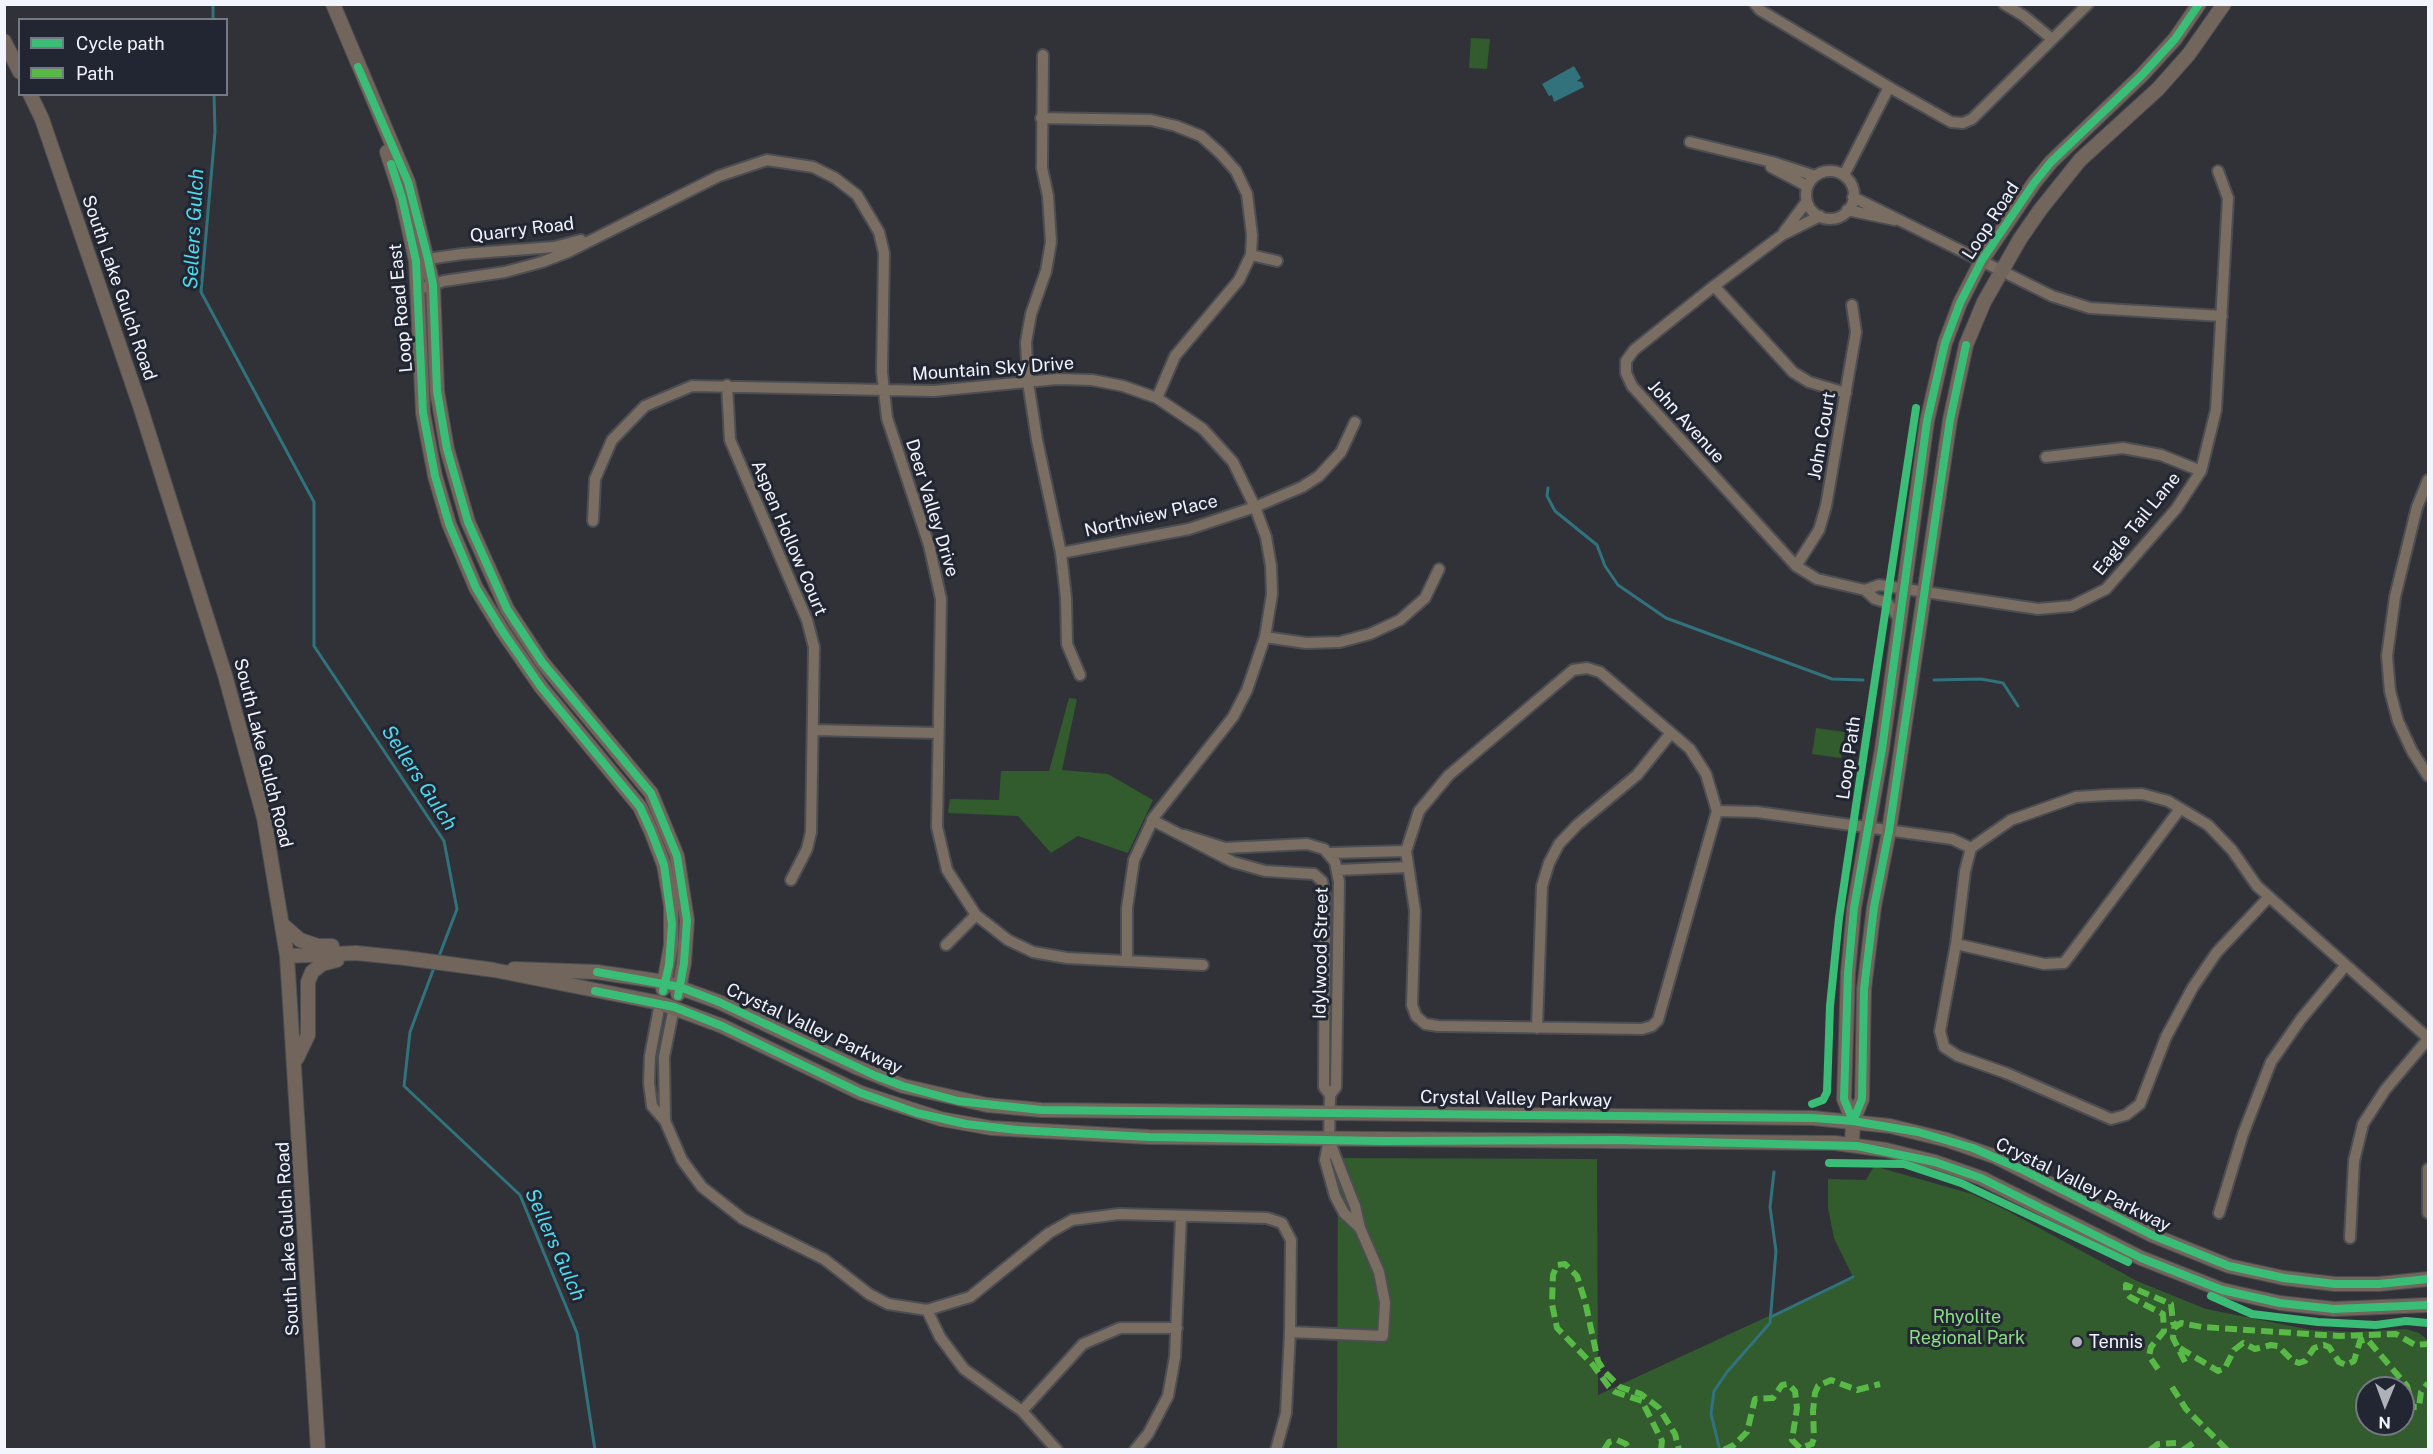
<!DOCTYPE html>
<html>
<head>
<meta charset="utf-8">
<style>
  body { margin:0 }
  #map { position:relative; width:2433px; height:1454px; overflow:hidden; background:#303238; font-family:"Public Sans",sans-serif }
  canvas { display:block }
  .frame { position:absolute; inset:0; border:6px solid #f2f5fd; pointer-events:none }
  .legend { position:absolute; left:18px; top:18px; width:210px; height:78px; box-sizing:border-box; background:#222632; border:2px solid #757983; margin:0; padding:8px 10px; list-style:none; font-size:18px; color:#f2f5fd }
  .legend li { display:flex; align-items:center; gap:12px; height:30px }
  .legend b { width:30px; border:2px solid #757983 }
  .north { position:absolute; left:2355px; top:1376px; width:60px; height:60px; box-sizing:border-box; background:#222632; border:2px solid #757983; border-radius:50%; rotate:181deg; font-size:16px; font-weight:700; line-height:24px; text-align:center; color:#f2f5fd }
  .north::after { content:''; display:block; margin:auto; width:21px; height:27px; background:#aeb1b8; clip-path:polygon(50% 0,100% 100%,50% 72%,0 100%) }
</style>
</head>
<body>
<div id="map">
<canvas width="2433" height="1454"></canvas>
<div class="frame"></div>
<ul class="legend">
<li><b style="height:8px;background:#3abd76"></b>Cycle path</li>
<li><b style="height:8px;background:#58b947"></b>Path</li>
</ul>
<div class="north">N</div>
</div>
<script>
const ctx = document.querySelector('canvas').getContext('2d');
ctx.lineJoin = 'round';
function paint(path, color) { ctx.fillStyle = color; ctx.fill(path, 'evenodd'); }
const shape = rows => new Path2D(rows.map(r => 'M' + r).join(''));
function strokePath(path, color, width, dash) { ctx.strokeStyle = color; ctx.lineWidth = width; ctx.lineCap = dash ? 'butt' : 'round'; ctx.setLineDash(dash || []); ctx.stroke(path); }
function drawText(font, color, halo, rows, align = 'center') {
  ctx.font = font + ' "Public Sans",sans-serif'; ctx.lineWidth = 6; ctx.setLineDash([]); ctx.textBaseline = 'middle'; ctx.strokeStyle = halo; ctx.fillStyle = color; for (const [text, x, y, turn = 0] of rows) {
    ctx.save(); ctx.translate(x, y); ctx.rotate((+turn || 0) * Math.PI / 180); ctx.textAlign = isNaN(turn) ? turn : align; if (halo) ctx.strokeText(text, 0, 0); ctx.fillText(text, 0, 0); ctx.restore();
  }
}
const green = shape([
  [1471,38,1490,39,1487,69,1469,68],
  [1069,698,1077,699,1062,770,1108,774,1153,800,1128,853,1078,836,1051,853,1018,816,948,813,950,799,999,800,1001,771,1049,771],
  [1816,728,1845,732,1841,758,1812,754],
  [1338,1158,1597,1159,1598,1395,1853,1277,1834,1238,1828,1208,1828,1179,1866,1180,1874,1166,1972,1194,2006,1210,2137,1281,2206,1309,2311,1330,2352,1332,2406,1329,2419,1333,2428,1340,2428,1449,1337,1450],
  [2367,1388,2403,1388,2403,1424,2367,1424]
]);
const water = shape([
  [1574,66,1581,78,1577,81,1582,82,1584,87,1554,102,1552,95,1549,96,1542,84]
]);
const stream = shape([
  [213,4,213,20],
  [214,94,215,132,201,292,314,502,314,646,444,841,457,909,438,959],
  [1548,488,1547,496,1555,511,1597,545,1605,566,1618,585,1666,618,1832,679,1863,680],
  [1934,680,1981,679,2003,683,2018,706],
  [435,965,410,1032,404,1086,520,1195,577,1333,595,1450],
  [1771,1317,1853,1277],
  [1719,1447,1711,1414,1714,1391,1727,1372,1770,1323,1776,1251,1770,1207,1774,1172]
]);
const street = shape([
  [1755,4,1760,10,1889,87,1951,122,1963,123,1972,119,2088,4],
  [2004,4,2024,16,2052,39],
  [1043,55,1042,168,1048,196,1051,242,1046,271,1031,314,1026,342,1028,382,1037,440,1061,553,1066,598,1067,644,1080,675],
  [1041,118,1151,120,1176,126,1201,136,1220,153,1236,171,1247,194,1252,235,1251,255,1239,280,1175,356,1157,398],
  [1690,142,1772,162,1815,176],
  [1771,167,1807,186],
  '1806 195a24 24 0 1 1 48 0a24 24 0 1 1-48 0Z',
  [1844,175,1889,87],
  [1853,197,2052,296,2090,308,2222,316],
  [1847,210,1895,220],
  [1820,216,1782,235,1714,286,1634,350,1626,361,1626,373,1632,386,1796,566,1817,579,1865,590],
  [1784,232,1807,201],
  [1251,255,1277,261],
  [421,260,462,254,554,247,581,240],
  [1714,286,1793,372,1809,382,1846,393],
  [419,289,444,281,505,272,542,262,568,252,719,176,767,160,813,167,835,178,857,195,879,232,884,253,882,372,887,418,929,545,941,599,937,827,947,870,976,915,1008,940,1033,952,1067,958,1203,965],
  [727,385,730,440,807,620,814,647,811,832,807,849,791,880],
  [2046,457,2123,448,2161,455,2201,471],
  [2428,480,2417,507,2395,597,2387,656,2390,691,2398,721,2412,751,2428,776],
  [593,521,595,479,612,440,645,406,692,386,934,391,1057,379,1092,380,1123,386,1157,398,1203,429,1233,462,1255,507,1266,537,1271,566,1272,594,1265,637,1247,690,1233,717,1154,817,1134,860,1127,908,1127,960],
  [1061,553,1189,529,1255,507,1302,487,1319,476,1341,452,1355,422],
  [1796,566,1819,530,1826,506,1856,332,1852,305],
  [1899,619,1888,603,1875,599,1865,590,1879,585,2038,609,2072,606,2106,589,2176,509,2201,471,2216,410,2228,198,2218,171],
  [1265,637,1306,643,1340,642,1370,634,1400,620,1425,598,1439,569],
  [1587,668,1600,672,1690,749,1706,774,1717,811,1658,1020,1652,1026,1642,1029,1438,1026,1425,1024,1416,1016,1412,1005,1415,911,1406,851,1419,811,1449,775,1573,670,1587,668],
  [813,730,938,733],
  [1717,811,1757,812,1952,839,1971,848],
  [1152,820,1233,862,1265,871,1314,874,1322,881,1325,896,1324,1087,1330,1095],
  [1184,835,1225,848,1307,844,1324,849,1335,862,1339,882,1336,1087,1330,1095,1329,1140,1325,1160,1335,1196,1344,1213,1360,1228],
  [1330,853,1406,851],
  [1338,870,1408,867],
  [2269,897,2217,952,2193,987,2166,1037,2140,1104,2126,1115,2111,1119,2006,1073,1958,1056,1944,1047,1940,1031,1956,944,1965,871,1971,848,2011,820,2076,797,2107,795,2142,794,2168,801,2208,825,2232,850,2257,886,2428,1038],
  [1956,944,2044,964,2064,963,2180,809],
  [946,945,976,915],
  [660,1003,650,1056,649,1083,652,1106,665,1121,682,1160,702,1187,743,1219,824,1259,869,1294,888,1304,927,1310,940,1337,964,1369,1022,1411,1057,1450],
  [1537,1028,1542,886,1549,863,1559,844,1577,825,1637,775,1671,733],
  [665,1121,664,1057,674,1007],
  [2428,1169,2428,1213],
  [2219,1213,2243,1134,2271,1062,2301,1019,2346,965],
  [2350,1238,2354,1161,2363,1124,2385,1090,2428,1039],
  [927,1310,970,1297,1049,1233,1072,1220,1119,1214,1267,1218,1282,1223,1291,1240,1290,1332,1383,1336,1385,1303,1379,1272,1360,1228,1355,1206,1329,1140],
  [1022,1411,1083,1344,1120,1328,1177,1328],
  [1135,1450,1148,1434,1168,1396,1175,1357,1181,1216],
  [1276,1450,1286,1413,1290,1332]
]);
const secondary = shape([
  [333,4,408,182,433,285,437,391,447,449,468,522,507,609,542,662,651,793,677,856,687,920,684,963,678,994],
  [4,41,20,72],
  [30,94,42,119,141,409,225,675,264,818,287,956,318,1450],
  [387,152,402,198,416,261,423,413,435,476,449,524,476,588,503,632,541,687,640,807,651,831,664,865,671,906,671,945,663,989],
  [283,925,300,940,318,946,332,946],
  [287,956,356,953,405,958,494,970,660,1003,722,1026,861,1093,941,1119,991,1128,1149,1137,1835,1143,1886,1150,1935,1162,1981,1178,2141,1258,2222,1290,2280,1303,2334,1309,2428,1305],
  [514,969,597,972,664,982,719,1002,856,1067,903,1086,987,1105,1041,1110,1813,1118,1890,1126,1947,1140,1996,1157,2152,1235,2229,1266,2284,1278,2335,1284,2379,1284,2428,1279],
  [297,1058,308,1035,308,982,312,972,322,964,337,960],
  [1853,1121,1844,1099,1848,973,1854,908,1882,749,1927,421,1945,343,1960,303,1982,260,2034,183,2051,162,2142,75,2175,39,2199,4],
  [1852,1145,1853,1121,1862,1099,1864,989,1874,907,1889,831,1950,420,1966,345,1984,302,2020,239,2040,210,2080,160,2158,89,2189,54,2224,4]
]);
const quiet = shape([
  [2180,1348,2218,1371,2225,1368,2234,1350,2243,1343,2255,1349,2271,1345,2278,1346,2293,1361,2299,1363,2305,1361,2314,1348,2324,1345,2329,1347,2339,1362,2346,1365,2354,1361,2360,1341,2367,1339,2407,1386,2413,1407,2419,1407,2421,1392,2428,1383],
  [2185,1362,2173,1338,2174,1328,2181,1323,2202,1327,2339,1336,2396,1334,2415,1345,2428,1344],
  [2158,1369,2149,1356,2151,1347,2164,1331,2163,1314,2130,1297,2126,1292,2126,1285,2171,1304,2173,1323,2177,1325],
  [2172,1387,2186,1409,2227,1450],
  [1604,1450,1609,1442,1617,1440,1626,1444,1629,1450],
  [1661,1450,1662,1441,1642,1401,1615,1392,1609,1387,1593,1365,1557,1328,1552,1304,1553,1275,1557,1265,1565,1264,1577,1276,1585,1301,1598,1361,1605,1372,1620,1387,1641,1394,1659,1408,1675,1434,1679,1450],
  [1724,1450,1734,1445,1747,1432,1755,1399,1773,1398,1782,1385,1788,1384,1795,1391,1797,1408,1792,1440,1800,1448,1812,1444,1814,1438,1813,1411,1815,1393,1818,1386,1831,1380,1857,1390,1880,1384],
  [2150,1450,2158,1444,2176,1443],
  [2183,1450,2196,1441]
]);
const cycleway = shape([
  [358,67,408,182,428,259,433,285,437,391,447,449,468,522,507,609,542,662,651,793,677,856,687,920,684,963,678,996],
  [391,164,402,198,416,261,423,413,435,476,449,524,476,588,503,632,541,687,640,807,651,831,664,865,672,924,669,965,663,991],
  [597,972,680,987,719,1002,876,1076,903,1086,958,1101,1041,1110,1813,1118,1853,1121,1918,1132,1973,1148,2021,1169,2152,1235,2229,1266,2284,1278,2335,1284,2379,1284,2428,1279],
  [595,991,674,1007,722,1026,861,1093,917,1113,966,1124,1017,1130,1149,1137,1383,1141,1616,1140,1857,1146,1935,1162,1981,1178,2141,1258,2222,1290,2280,1303,2334,1309,2428,1305],
  [1812,1104,1823,1100,1827,1092,1830,1006,1839,918,1916,408],
  [1853,1121,1844,1099,1848,973,1854,908,1882,749,1927,421,1945,343,1960,303,1982,260,2034,183,2051,162,2142,75,2175,39,2199,4],
  [1853,1121,1862,1099,1864,989,1874,907,1889,831,1950,420,1966,345],
  [1829,1163,1904,1164,1961,1183,2128,1262],
  [2211,1296,2252,1314,2318,1322,2376,1325,2406,1321,2428,1323]
]);
const markers = [
  [2077,1342,6,"#aeb1b8"]
];
const streetNames = [
  ["Loop Road",1991,221,-57],
  ["Quarry Road",522,230,-7],
  ["South Lake Gulch Road",119,288,71],
  ["Loop Road East",401,308,-95],
  ["Mountain Sky Drive",993,369,-4],
  ["John Avenue",1686,422,48],
  ["John Court",1822,436,-80],
  ["Deer Valley Drive",932,508,73],
  ["Northview Place",1151,516,-13],
  ["Eagle Tail Lane",2137,524,-51],
  ["Aspen Hollow Court",789,538,67],
  ["South Lake Gulch Road",263,753,76],
  ["Loop Path",1849,758,-82],
  ["Idylwood Street",1321,953,-89],
  ["Crystal Valley Parkway",814,1029,25],
  ["Crystal Valley Parkway",1516,1099,1],
  ["Crystal Valley Parkway",2083,1185,26],
  ["South Lake Gulch Road",288,1239,-93]
];
const parkNames = [
  ["Rhyolite",1967,1317],
  ["Regional Park",1967,1338]
];
const poiNames = [
  ["Tennis",2089,1342]
];
const waterNames = [
  ["Sellers Gulch",194,229,-87],
  ["Sellers Gulch",419,778,57],
  ["Sellers Gulch",555,1245,66]
];
paint(green, '#325b2e');
paint(water, '#31727c');
strokePath(stream, '#31727c', 3);
strokePath(street, '#4c4e53', 14);
strokePath(secondary, '#4c4e53', 16);
strokePath(street, '#7a6d61', 10);
strokePath(secondary, '#71655c', 14);
strokePath(quiet, '#58b947', 6, [12, 6]);
strokePath(cycleway, '#3abd76', 8);
for (const [x, y, r, color] of markers) { const dot = new Path2D(); dot.arc(x, y, r, 0, 2 * Math.PI); ctx.fillStyle = color; ctx.fill(dot); strokePath(dot, '#222632', 2); }
drawText('18px', '#f2f5fd', '#222632', streetNames);
drawText('18px', '#8bde82', '#222632', parkNames);
drawText('18px', '#f2f5fd', '#222632', poiNames, 'left');
drawText('italic 20px', '#4fdaed', '#222632', waterNames);
</script>
</body>
</html>
